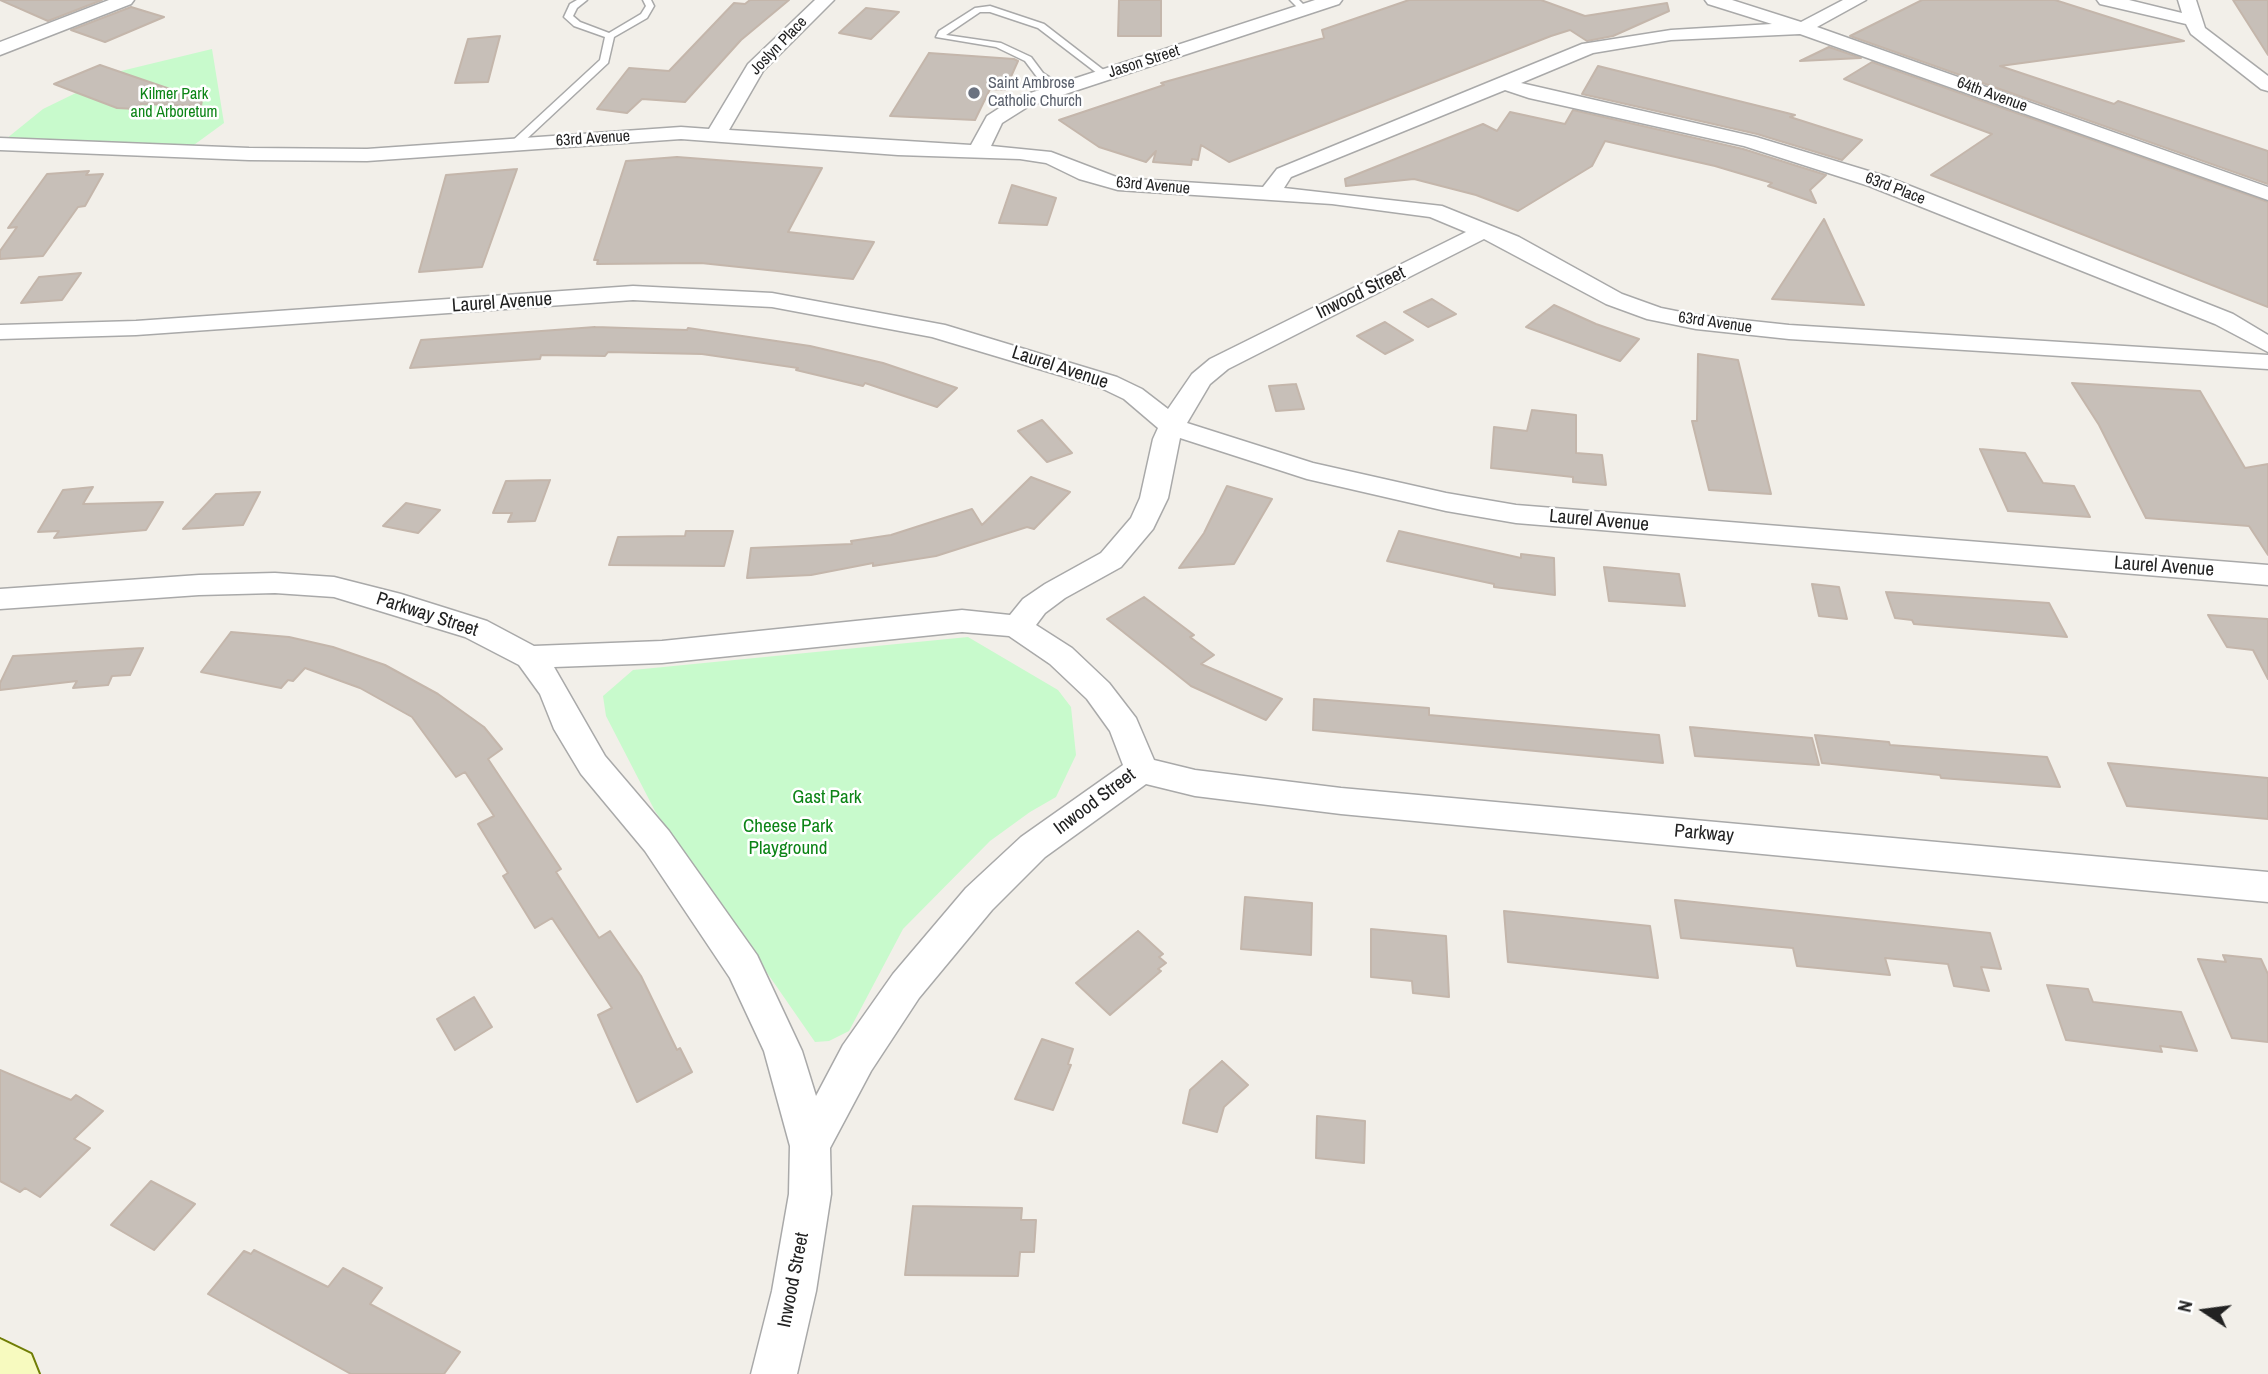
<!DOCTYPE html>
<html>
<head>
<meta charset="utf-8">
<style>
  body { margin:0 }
  #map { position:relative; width:2268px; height:1374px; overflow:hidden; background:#f2efe9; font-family:"Archivo Narrow",sans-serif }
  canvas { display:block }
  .north { position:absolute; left:2170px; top:1276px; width:70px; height:70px; -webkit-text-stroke:5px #fff; paint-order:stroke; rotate:283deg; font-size:19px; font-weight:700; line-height:28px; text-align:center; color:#222 }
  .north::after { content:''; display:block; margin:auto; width:24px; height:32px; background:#222; clip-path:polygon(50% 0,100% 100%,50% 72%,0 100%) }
</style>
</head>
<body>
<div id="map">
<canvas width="2268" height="1374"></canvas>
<div class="north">N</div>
</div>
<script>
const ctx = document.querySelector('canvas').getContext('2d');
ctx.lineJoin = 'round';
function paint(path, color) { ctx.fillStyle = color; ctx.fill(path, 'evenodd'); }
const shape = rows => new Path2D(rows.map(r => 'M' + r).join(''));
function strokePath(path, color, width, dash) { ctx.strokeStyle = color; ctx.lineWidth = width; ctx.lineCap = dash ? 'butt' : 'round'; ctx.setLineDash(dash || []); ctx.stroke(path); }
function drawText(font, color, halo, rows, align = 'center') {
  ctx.font = font + ' "Archivo Narrow",sans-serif'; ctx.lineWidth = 5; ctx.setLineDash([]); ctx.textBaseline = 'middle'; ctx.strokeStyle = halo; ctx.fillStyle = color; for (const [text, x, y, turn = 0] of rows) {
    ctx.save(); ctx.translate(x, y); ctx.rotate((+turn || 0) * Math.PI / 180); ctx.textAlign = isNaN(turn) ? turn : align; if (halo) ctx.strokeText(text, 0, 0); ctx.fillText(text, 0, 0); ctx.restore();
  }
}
const park = shape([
  [212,49,224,123,187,150,1,143,43,109,121,71],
  [968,637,1058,690,1071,707,1076,755,1056,797,1030,812,990,841,903,929,849,1031,829,1041,815,1042,655,811,606,716,603,696,633,670]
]);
const building = shape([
  [0,0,102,0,48,21,0,0],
  [750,0,789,0,741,40,685,102,642,99,627,113,597,109,629,68,669,71,734,3,745,4,750,0],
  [1119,0,1161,0,1161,36,1118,36,1119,0],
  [1409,0,1541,0,1585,16,1667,3,1669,11,1613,36,1587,41,1570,30,1551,36,1229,162,1201,145,1198,160,1192,159,1191,165,1153,162,1156,151,1146,162,1099,147,1059,120,1164,85,1161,83,1324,38,1322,30,1409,0],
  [1922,0,2055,0,2184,41,2000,66,2114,104,2118,101,2268,151,2268,184,1850,36,1922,0],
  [2233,0,2268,0,2268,55,2233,0],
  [131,7,164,17,105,42,71,30,131,7],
  [866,8,899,12,871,39,839,33,866,8],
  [500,36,488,82,455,83,468,39,500,36],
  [1829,47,1861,58,1800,61,1829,47],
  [929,53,1014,59,1018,61,1005,90,990,89,975,120,890,116,929,53],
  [1872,62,2268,202,2268,307,1931,175,1992,134,1844,79,1872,62],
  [100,65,202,100,201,106,141,104,136,109,117,108,54,84,100,65],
  [1598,66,1795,115,1790,117,1862,140,1842,160,1757,134,1582,94,1598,66],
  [1573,110,1743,149,1826,175,1810,190,1816,203,1768,186,1772,183,1715,166,1605,141,1592,166,1518,211,1476,195,1414,179,1346,186,1345,179,1483,124,1497,131,1510,112,1565,124,1573,110],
  [677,157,822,168,788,232,874,242,853,279,701,263,597,264,598,260,594,260,626,161,677,157],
  [517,169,482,267,419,272,446,175,517,169],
  [89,171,86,175,103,174,85,206,78,207,43,256,0,259,0,251,17,227,8,228,47,174,89,171],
  [1012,185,1056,198,1047,225,999,223,1012,185],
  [1824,219,1864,305,1772,299,1824,219],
  [81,273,62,300,21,303,39,277,81,273],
  [1432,299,1456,314,1428,327,1404,312,1432,299],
  [1554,305,1596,324,1639,339,1620,361,1526,327,1554,305],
  [1385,322,1413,340,1385,354,1357,336,1385,322],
  [595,327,687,330,688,328,810,346,883,363,957,388,937,407,865,383,863,386,796,370,798,368,702,354,608,352,605,356,541,355,540,359,410,368,421,340,595,327],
  [1698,354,1738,360,1771,494,1709,490,1692,421,1697,421,1698,354],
  [2072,383,2200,391,2245,468,2268,464,2268,555,2249,526,2146,518,2099,425,2072,383],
  [1296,384,1304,409,1276,411,1269,386,1296,384],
  [1532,410,1576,415,1576,453,1602,455,1606,485,1573,482,1573,477,1491,468,1494,427,1527,431,1532,410],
  [1042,420,1072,453,1047,462,1018,431,1042,420],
  [1980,449,2025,453,2043,483,2074,486,2090,517,2008,511,1980,449],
  [1031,477,1070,492,1034,529,1027,527,936,556,873,566,873,563,811,575,747,578,751,548,852,544,851,541,891,535,972,509,982,525,1031,477],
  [550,480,535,521,508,522,512,513,493,513,506,481,550,480],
  [1227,486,1272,499,1234,564,1179,568,1204,533,1227,486],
  [93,487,83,504,163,502,146,530,54,538,59,531,38,532,63,490,93,487],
  [260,492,243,525,183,529,216,494,260,492],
  [406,503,440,510,418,533,383,526,406,503],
  [686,531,733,531,724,566,609,565,618,537,685,536,686,531],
  [1399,531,1521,558,1521,554,1554,558,1555,595,1494,587,1494,584,1387,561,1399,531],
  [1604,567,1679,574,1685,606,1609,601,1604,567],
  [1812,584,1839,587,1847,619,1819,616,1812,584],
  [1886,592,2049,603,2067,637,1914,624,1912,620,1895,618,1886,592],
  [1144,597,1194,635,1190,637,1214,655,1201,664,1282,699,1266,720,1191,686,1107,619,1144,597],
  [2208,615,2268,619,2268,679,2253,650,2227,647,2208,615],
  [231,632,289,637,333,647,385,665,438,694,484,727,502,749,488,759,561,869,556,872,599,938,610,931,641,976,677,1050,680,1048,692,1072,637,1102,598,1015,612,1008,552,918,535,928,503,876,508,873,478,824,494,816,465,772,456,777,412,717,360,688,305,668,293,681,288,680,281,688,201,672,231,632],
  [143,648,130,675,112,676,108,685,73,688,77,681,0,690,0,683,13,656,143,648],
  [1314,699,1429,708,1429,715,1659,735,1663,763,1313,730,1314,699],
  [1690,727,1812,738,1819,765,1695,756,1690,727],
  [1815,735,1889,742,1890,745,2047,757,2060,787,1941,778,1940,775,1822,763,1815,735],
  [2108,763,2268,778,2268,819,2127,806,2108,763],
  [1245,897,1312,903,1311,955,1241,949,1245,897],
  [1675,900,1990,933,2001,969,1981,967,1989,991,1954,986,1948,964,1885,958,1890,975,1797,966,1793,948,1681,938,1675,900],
  [1504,911,1650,926,1658,978,1508,962,1504,911],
  [1371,929,1446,936,1449,997,1413,993,1412,981,1371,977,1371,929],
  [1138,931,1163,954,1159,957,1166,963,1158,969,1161,971,1110,1015,1076,983,1138,931],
  [2223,955,2261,959,2268,974,2268,1042,2232,1038,2198,959,2226,962,2223,955],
  [2047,985,2088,989,2093,1002,2181,1012,2197,1051,2160,1046,2162,1052,2066,1040,2047,985],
  [474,997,492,1027,455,1050,437,1019,474,997],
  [1042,1039,1073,1049,1068,1064,1071,1065,1053,1110,1015,1099,1042,1039],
  [1222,1061,1248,1085,1224,1107,1217,1132,1183,1123,1190,1090,1222,1061],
  [0,1070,71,1100,76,1095,103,1111,74,1139,90,1148,40,1197,25,1188,20,1192,0,1181,0,1070],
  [1317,1116,1365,1121,1364,1163,1316,1158,1317,1116],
  [151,1181,195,1204,154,1250,111,1225,151,1181],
  [913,1206,1022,1208,1021,1220,1036,1220,1034,1252,1020,1252,1018,1276,905,1275,913,1206],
  [254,1250,328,1287,343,1268,382,1288,370,1304,460,1352,444,1374,351,1374,208,1294,244,1251,251,1254,254,1250]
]);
const lane = shape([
  [577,0,587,0,577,8,573,16,580,22,609,33,641,14,646,6,643,0,651,0,654,6,647,18,614,37,608,63,518,147,510,147,510,143,600,60,605,37,574,26,564,17,570,4,577,0],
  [1290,0,1299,0,1309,10,1302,12,1290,0],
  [990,6,1044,24,1110,75,1102,77,1038,28,990,12,980,12,946,35,1001,43,1031,57,1043,73,1064,87,1064,91,1058,91,1037,77,1025,61,996,47,936,37,939,31,975,8,990,6]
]);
const street = shape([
  [109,0,134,0,131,4,0,55,0,42,109,0],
  [815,0,834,0,763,71,729,130,971,145,987,116,1015,98,1315,0,1342,0,1339,4,1029,106,1002,123,991,146,1051,152,1119,178,1263,187,1277,169,1582,44,1671,30,1772,24,1708,4,1705,0,1732,0,1801,22,1843,0,1866,0,1817,27,2268,187,2268,200,1800,34,1671,40,1593,53,1521,83,1756,137,1885,176,2233,314,2268,335,2268,352,2215,324,1869,186,1744,146,1529,98,1505,90,1291,177,1284,188,1442,206,1519,237,1622,294,1661,308,1696,315,1789,325,2268,355,2268,369,1789,339,1696,329,1647,319,1606,304,1484,239,1228,369,1210,384,1187,423,1313,463,1446,493,1516,505,2268,565,2268,585,1516,523,1446,511,1307,479,1180,438,1168,498,1153,529,1121,567,1065,598,1045,613,1036,625,1072,648,1109,683,1136,718,1154,760,1195,770,1341,788,2268,872,2268,902,1341,814,1195,796,1146,784,1045,857,992,910,919,998,871,1071,830,1148,831,1194,816,1291,797,1374,751,1374,772,1291,789,1194,790,1146,764,1051,730,978,645,851,581,774,554,729,540,694,519,665,465,637,334,597,275,593,199,595,0,609,0,589,199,575,275,573,334,577,401,594,487,621,534,646,662,641,962,610,1010,615,1023,599,1045,584,1101,553,1131,518,1140,498,1153,439,1158,428,1124,399,1099,387,932,337,772,307,633,300,136,335,0,339,0,325,136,321,633,286,772,293,945,325,1117,377,1142,389,1168,409,1192,374,1210,359,1466,232,1430,217,1332,204,1118,190,1079,179,1046,163,1020,159,898,155,681,139,367,161,249,160,0,150,0,138,249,148,367,149,681,127,709,129,748,64,815,0],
  [962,632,1009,636,1050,664,1087,699,1110,731,1123,765,1021,837,966,888,893,974,843,1045,816,1096,802,1051,757,955,669,831,605,756,554,667,662,663,962,632],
  [2097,0,2129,0,2182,13,2178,0,2196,0,2205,28,2268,76,2268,91,2261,89,2191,34,2186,24,2100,4,2097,0]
]);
const secondary = shape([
  [0,1339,31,1354,39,1374,0,1374,0,1339]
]);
const markers = [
  [974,93,7,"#6b7280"]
];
const farStreetnames = [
  ["Joslyn Place",779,46,-46],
  ["Jason Street",1144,62,-18],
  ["64th Avenue",1992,95,20],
  ["63rd Avenue",593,139,-4],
  ["63rd Avenue",1153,186,5],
  ["63rd Place",1895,189,21],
  ["63rd Avenue",1715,323,8]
];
const farWorshipnames = [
  ["Saint Ambrose",988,84],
  ["Catholic Church",988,102]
];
const farParknames = [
  ["Kilmer Park",174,95],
  ["and Arboretum",174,113]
];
const streetNames = [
  ["Inwood Street",1361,293,-26],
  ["Laurel Avenue",502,303,-4],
  ["Laurel Avenue",1060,368,18],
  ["Laurel Avenue",1599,521,5],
  ["Laurel Avenue",2164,567,4],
  ["Parkway Street",427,615,18],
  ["Inwood Street",1095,802,-37],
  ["Parkway",1704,834,5],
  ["Inwood Street",794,1280,-79]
];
const parkNames = [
  ["Gast Park",827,798],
  ["Cheese Park",788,827],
  ["Playground",788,849]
];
paint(park, '#c8facc');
paint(building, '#c7bfb8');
strokePath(building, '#c4b6ab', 2);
strokePath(lane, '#a9a9a9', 3);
strokePath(street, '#a9a9a9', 3);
strokePath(secondary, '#707d05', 4);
paint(lane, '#fff');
paint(street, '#fff');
paint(secondary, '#f7fabf');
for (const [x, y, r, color] of markers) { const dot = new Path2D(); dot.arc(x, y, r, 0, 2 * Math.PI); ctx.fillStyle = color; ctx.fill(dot); strokePath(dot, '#fff', 2.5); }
drawText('16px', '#222', '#fff', farStreetnames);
drawText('16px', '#5b616d', '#fff', farWorshipnames, 'left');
drawText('16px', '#0c8416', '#fff', farParknames);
drawText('19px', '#222', '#fff', streetNames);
drawText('19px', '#0c8416', '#fff', parkNames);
</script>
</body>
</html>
